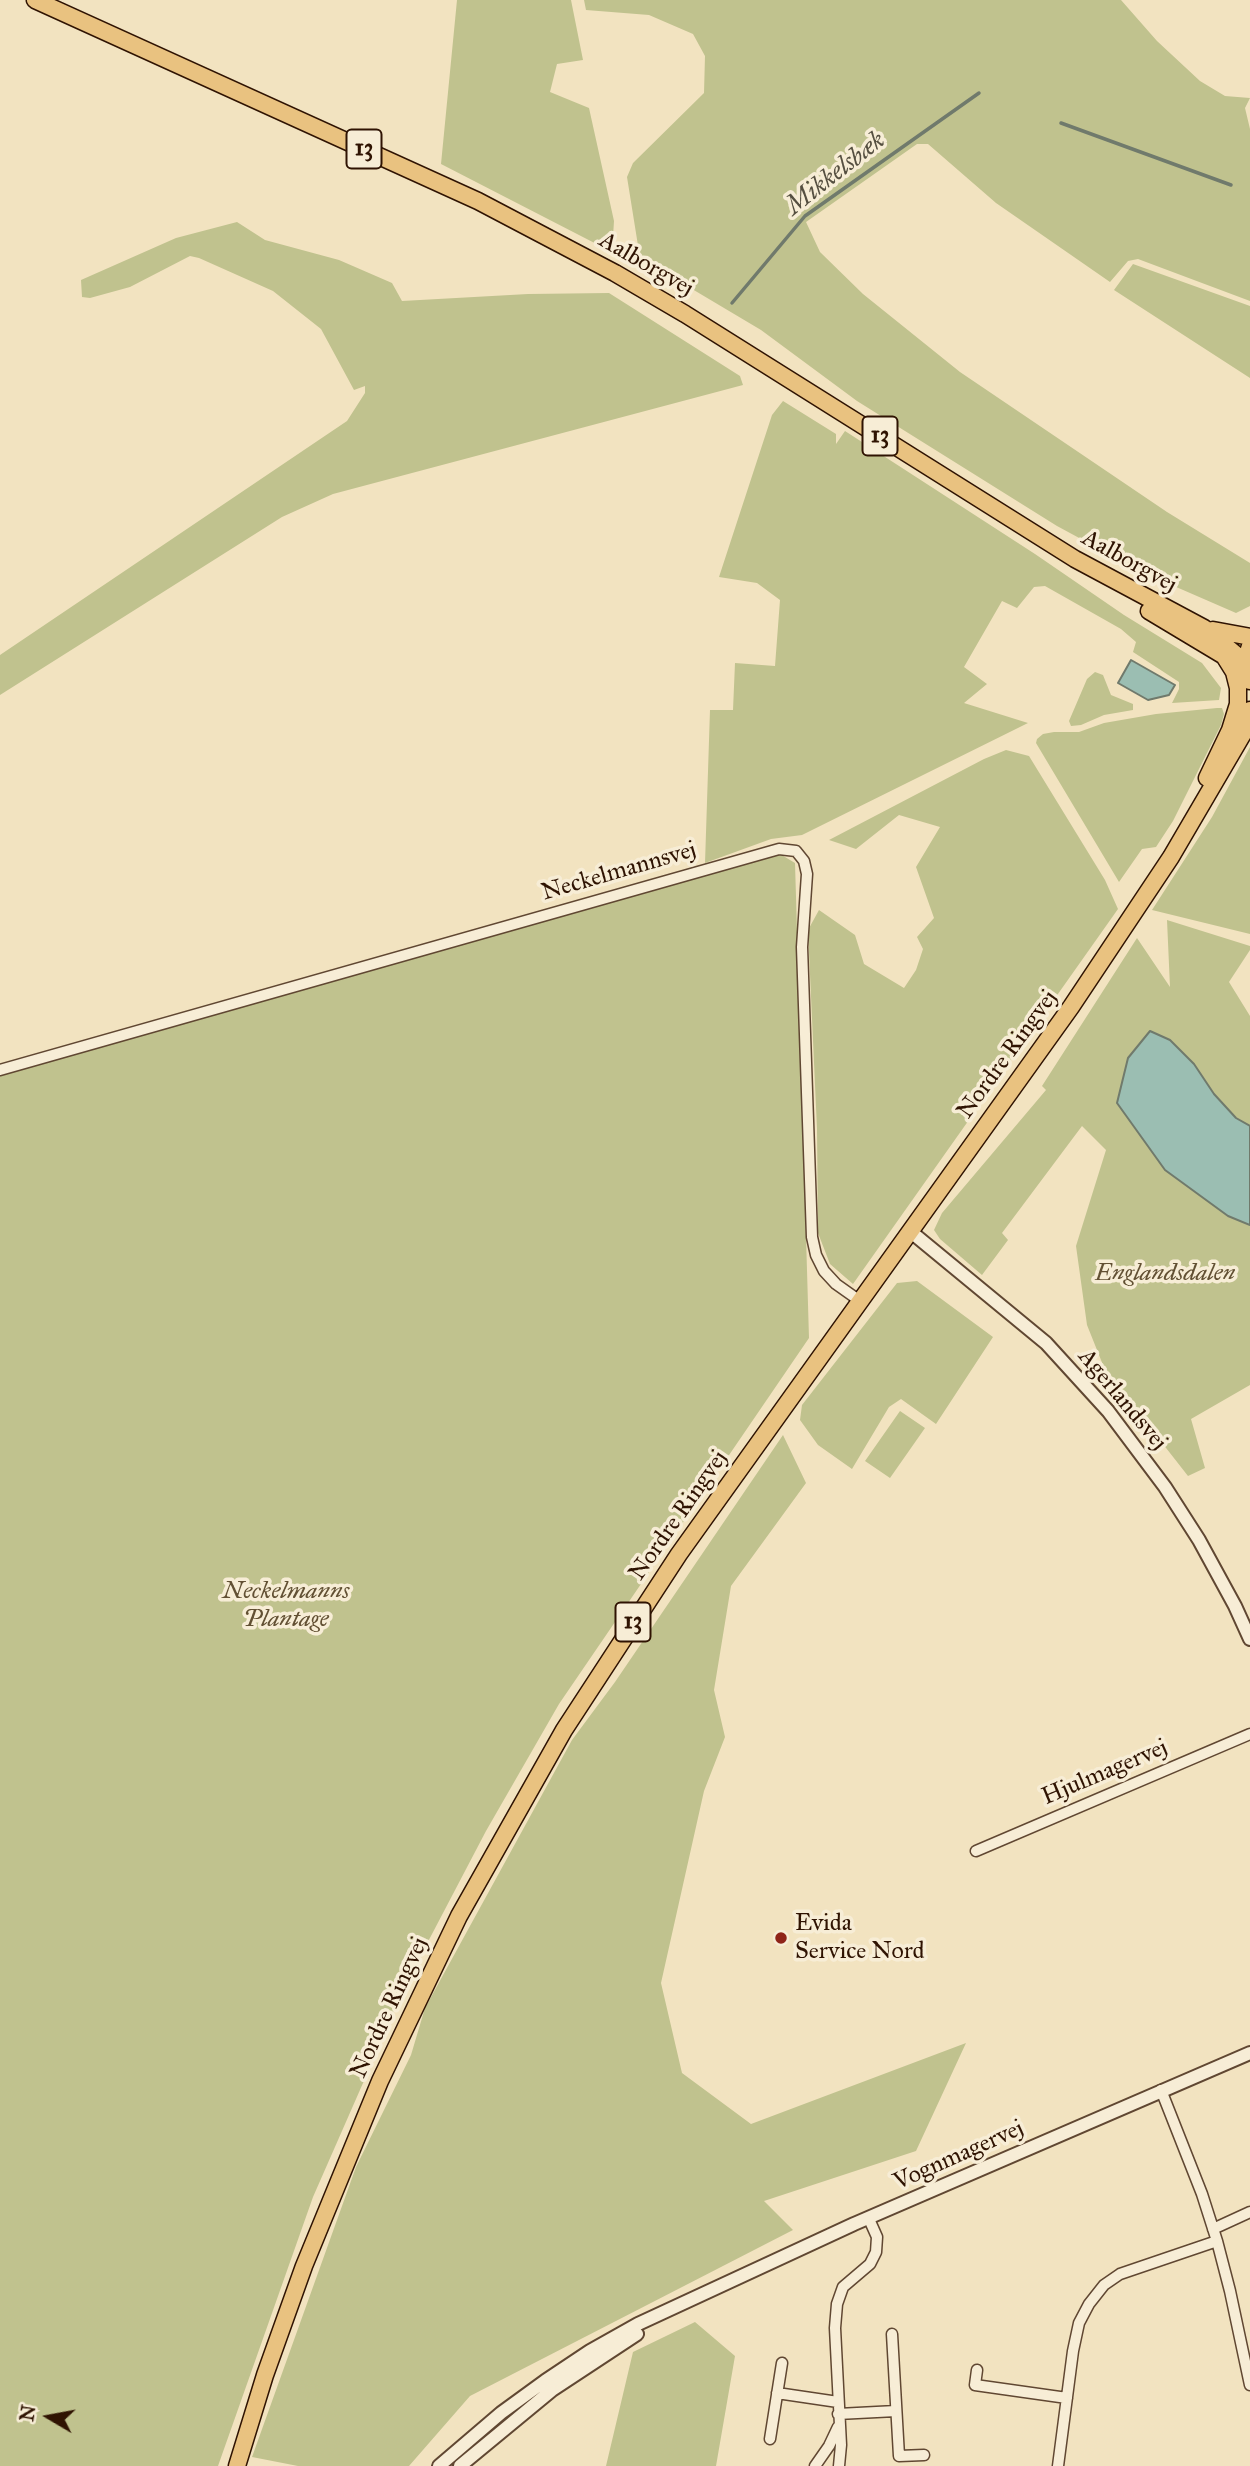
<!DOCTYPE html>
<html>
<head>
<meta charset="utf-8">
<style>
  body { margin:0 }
  #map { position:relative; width:1250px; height:2466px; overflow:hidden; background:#f2e3c0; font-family:"IM FELL Great Primer",serif }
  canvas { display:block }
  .north { position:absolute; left:14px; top:2382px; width:70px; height:70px; -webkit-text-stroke:5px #f7edd6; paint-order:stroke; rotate:280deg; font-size:19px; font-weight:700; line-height:28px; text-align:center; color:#2f1302 }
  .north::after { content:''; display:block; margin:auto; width:24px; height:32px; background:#2f1302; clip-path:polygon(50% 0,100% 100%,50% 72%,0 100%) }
</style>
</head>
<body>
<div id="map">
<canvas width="1250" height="2466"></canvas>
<div class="north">N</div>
</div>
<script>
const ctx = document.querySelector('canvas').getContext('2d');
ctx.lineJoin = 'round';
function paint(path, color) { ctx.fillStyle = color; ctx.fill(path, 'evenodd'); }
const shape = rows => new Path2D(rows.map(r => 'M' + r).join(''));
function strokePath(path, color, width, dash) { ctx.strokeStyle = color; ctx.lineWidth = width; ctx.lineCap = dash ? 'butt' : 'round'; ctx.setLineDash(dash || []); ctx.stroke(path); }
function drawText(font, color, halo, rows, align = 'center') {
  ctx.font = font + ' "IM FELL Great Primer",serif'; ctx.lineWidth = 7; ctx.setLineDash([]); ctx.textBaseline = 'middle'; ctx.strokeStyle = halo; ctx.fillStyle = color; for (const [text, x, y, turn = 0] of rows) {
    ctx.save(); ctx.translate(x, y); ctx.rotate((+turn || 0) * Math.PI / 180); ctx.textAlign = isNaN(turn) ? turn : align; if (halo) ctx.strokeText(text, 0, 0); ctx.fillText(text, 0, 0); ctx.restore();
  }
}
const green = shape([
  [457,0,571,0,583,60,557,64,550,92,589,108,614,221,612,252,441,164],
  [584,0,1121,0,1157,41,1200,81,1225,96,1250,98,1245,108,1250,129,1250,301,1138,259,1128,261,1110,282,996,203,928,144,917,144,806,222,820,252,863,294,960,372,1167,512,1250,563,1250,606,1236,613,1144,573,1057,526,857,401,761,330,640,258,627,177,633,163,704,93,705,56,693,34,649,15,586,10],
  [237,222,265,240,339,260,392,283,402,301,528,294,609,293,740,376,743,385,333,494,282,517,0,695,0,655,347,421,365,393,365,386,354,390,321,329,273,291,199,258,190,256,130,287,90,298,82,297,81,280,176,238],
  [1133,264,1250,306,1250,378,1114,290],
  [783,401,836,434,836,444,845,431,1035,554,1124,615,1202,663,1221,688,1219,700,1172,703,1179,689,1179,682,1133,652,1136,642,1121,629,1045,586,1034,587,1017,608,1002,601,964,667,987,684,964,703,1028,723,802,835,771,839,705,863,710,710,733,710,735,663,775,666,780,600,757,583,719,577,772,415],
  [1095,672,1103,675,1111,695,1133,704,1133,710,1104,715,1081,725,1071,726,1069,721,1087,679],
  [1217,708,1222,708,1224,714,1221,725,1173,821,1156,847,1142,849,1119,882,1036,743,1037,739,1043,734,1054,732,1079,732,1104,723,1156,714],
  [1250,747,1250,934,1152,910,1212,817],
  [1006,750,1029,756,1105,880,1118,909,853,1284,830,1264,818,1233,817,1129,808,930,819,910,855,935,864,964,904,988,916,970,923,949,917,937,934,918,916,867,940,827,899,815,856,849,829,840,984,759],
  [780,854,795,863,809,1338,559,1704,486,1831,410,1976,313,2197,218,2466,0,2466,0,1071],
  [1167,920,1250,946,1250,950,1229,982,1250,1016,1250,1126,1236,1118,1214,1094,1194,1064,1170,1040,1150,1031,1228,1216,1250,1225,1250,1385,1191,1419,1205,1468,1188,1476,1105,1370,1087,1325,1076,1246,1106,1150,1082,1126,1002,1233,1008,1240,982,1275,940,1239,934,1230,942,1213,1046,1090,1042,1086,1137,938,1170,987],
  [917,1281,993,1337,936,1424,901,1399,889,1407,852,1469,818,1445,800,1420,802,1405,897,1283],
  [900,1411,925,1428,890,1478,865,1461],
  [783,1435,806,1483,731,1586,714,1690,725,1737,704,1791,661,1983,682,2073,751,2124,966,2043,916,2151,764,2201,793,2230,470,2396,409,2466,298,2466,252,2457,356,2167,411,2055,425,2008,572,1740,615,1682],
  [695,2322,735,2356,716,2466,606,2466,633,2352]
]);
const water = shape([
  [1131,660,1175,685,1169,695,1148,700,1118,683,1131,660],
  [1150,1031,1170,1040,1194,1064,1214,1094,1236,1118,1250,1126,1250,1225,1228,1216,1165,1170,1117,1103,1128,1058,1150,1031]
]);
const stream = shape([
  [1061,123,1231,185],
  [732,303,805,216,979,93]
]);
const minor = shape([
  [0,1070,779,849,796,851,804,861,807,874,802,947,812,1237,816,1255,824,1271,836,1284,860,1301],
  [976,1851,1250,1734],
  [1161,2090,1202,2194,1217,2241,1230,2291,1250,2385],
  [1213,2229,1250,2212],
  [892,2334,899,2456,924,2455],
  [977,2370,975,2385,1067,2398],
  [777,2393,838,2402],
  [838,2414,896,2411],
  [770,2439,782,2363],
  [815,2466,829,2446,838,2427],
  [839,2466,841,2445,835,2328,837,2304,843,2287,870,2264,876,2252,877,2237,869,2219],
  [1058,2466,1073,2351,1079,2323,1089,2304,1104,2285,1120,2274,1217,2241]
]);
const tertiary = shape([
  [910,1231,1046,1343,1108,1411,1165,1487,1199,1540,1235,1606,1250,1639],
  [439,2466,501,2413,545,2381,590,2351,638,2324,854,2224,1250,2053],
  [460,2466,552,2390,637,2334]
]);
const primary = shape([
  [35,0,478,201,615,273,685,314,1075,559,1204,628,1245,662],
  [1149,611,1224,656,1234,672,1238,688,1238,704,1230,730,1207,778],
  [1213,630,1250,637],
  [1250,646,1245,662,1250,681],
  [1243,734,1250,710],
  [237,2466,265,2375,304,2266,380,2081,459,1916,564,1730,679,1554,1071,1007,1171,857,1243,734,1250,725]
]);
const markers = [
  [781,1938,7,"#8f2418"]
];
const shields = [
  [364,149,35],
  [880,436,35],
  [633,1622,35]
];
const shieldNames = [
  ["13",364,149],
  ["13",880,436],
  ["13",633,1622]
];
const streetNames = [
  ["Aalborgvej",646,265,30],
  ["Aalborgvej",1129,562,29],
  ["Neckelmannsvej",619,872,-16],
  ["Nordre Ringvej",1008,1055,-54],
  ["Agerlandsvej",1122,1400,50],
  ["Nordre Ringvej",679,1516,-55],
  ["Hjulmagervej",1105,1773,-23],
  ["Nordre Ringvej",390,2008,-65],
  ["Vognmagervej",959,2156,-24]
];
const parkNames = [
  ["Englandsdalen",1165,1274],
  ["Neckelmanns",286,1592],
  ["Plantage",286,1620]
];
const poiNames = [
  ["Evida",795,1924],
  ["Service Nord",795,1952]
];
const waterNames = [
  ["Mikkelsbæk",836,174,-38]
];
paint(green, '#c0c28e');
paint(water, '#9bbeb2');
strokePath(water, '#707a6c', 2);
strokePath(stream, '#707a6c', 3.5);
strokePath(minor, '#604732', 13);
strokePath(tertiary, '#604732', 16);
strokePath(primary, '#2f1302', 19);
strokePath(minor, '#f7edd6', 10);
strokePath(tertiary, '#f7edd6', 12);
strokePath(primary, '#e9c280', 16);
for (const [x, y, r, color] of markers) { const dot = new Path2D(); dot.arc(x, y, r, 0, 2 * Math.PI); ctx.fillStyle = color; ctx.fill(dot); strokePath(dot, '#f7edd6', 2.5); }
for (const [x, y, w] of shields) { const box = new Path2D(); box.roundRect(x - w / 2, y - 19.5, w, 39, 5); ctx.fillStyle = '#f7edd6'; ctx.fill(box); strokePath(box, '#2f1302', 2); }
drawText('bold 23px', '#2f1302', null, shieldNames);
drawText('24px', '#2f1302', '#f7edd6', streetNames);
drawText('italic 24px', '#625033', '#f7edd6', parkNames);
drawText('24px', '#2f1302', '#f7edd6', poiNames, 'left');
drawText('italic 26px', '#554f40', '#f7edd6', waterNames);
</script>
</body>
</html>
